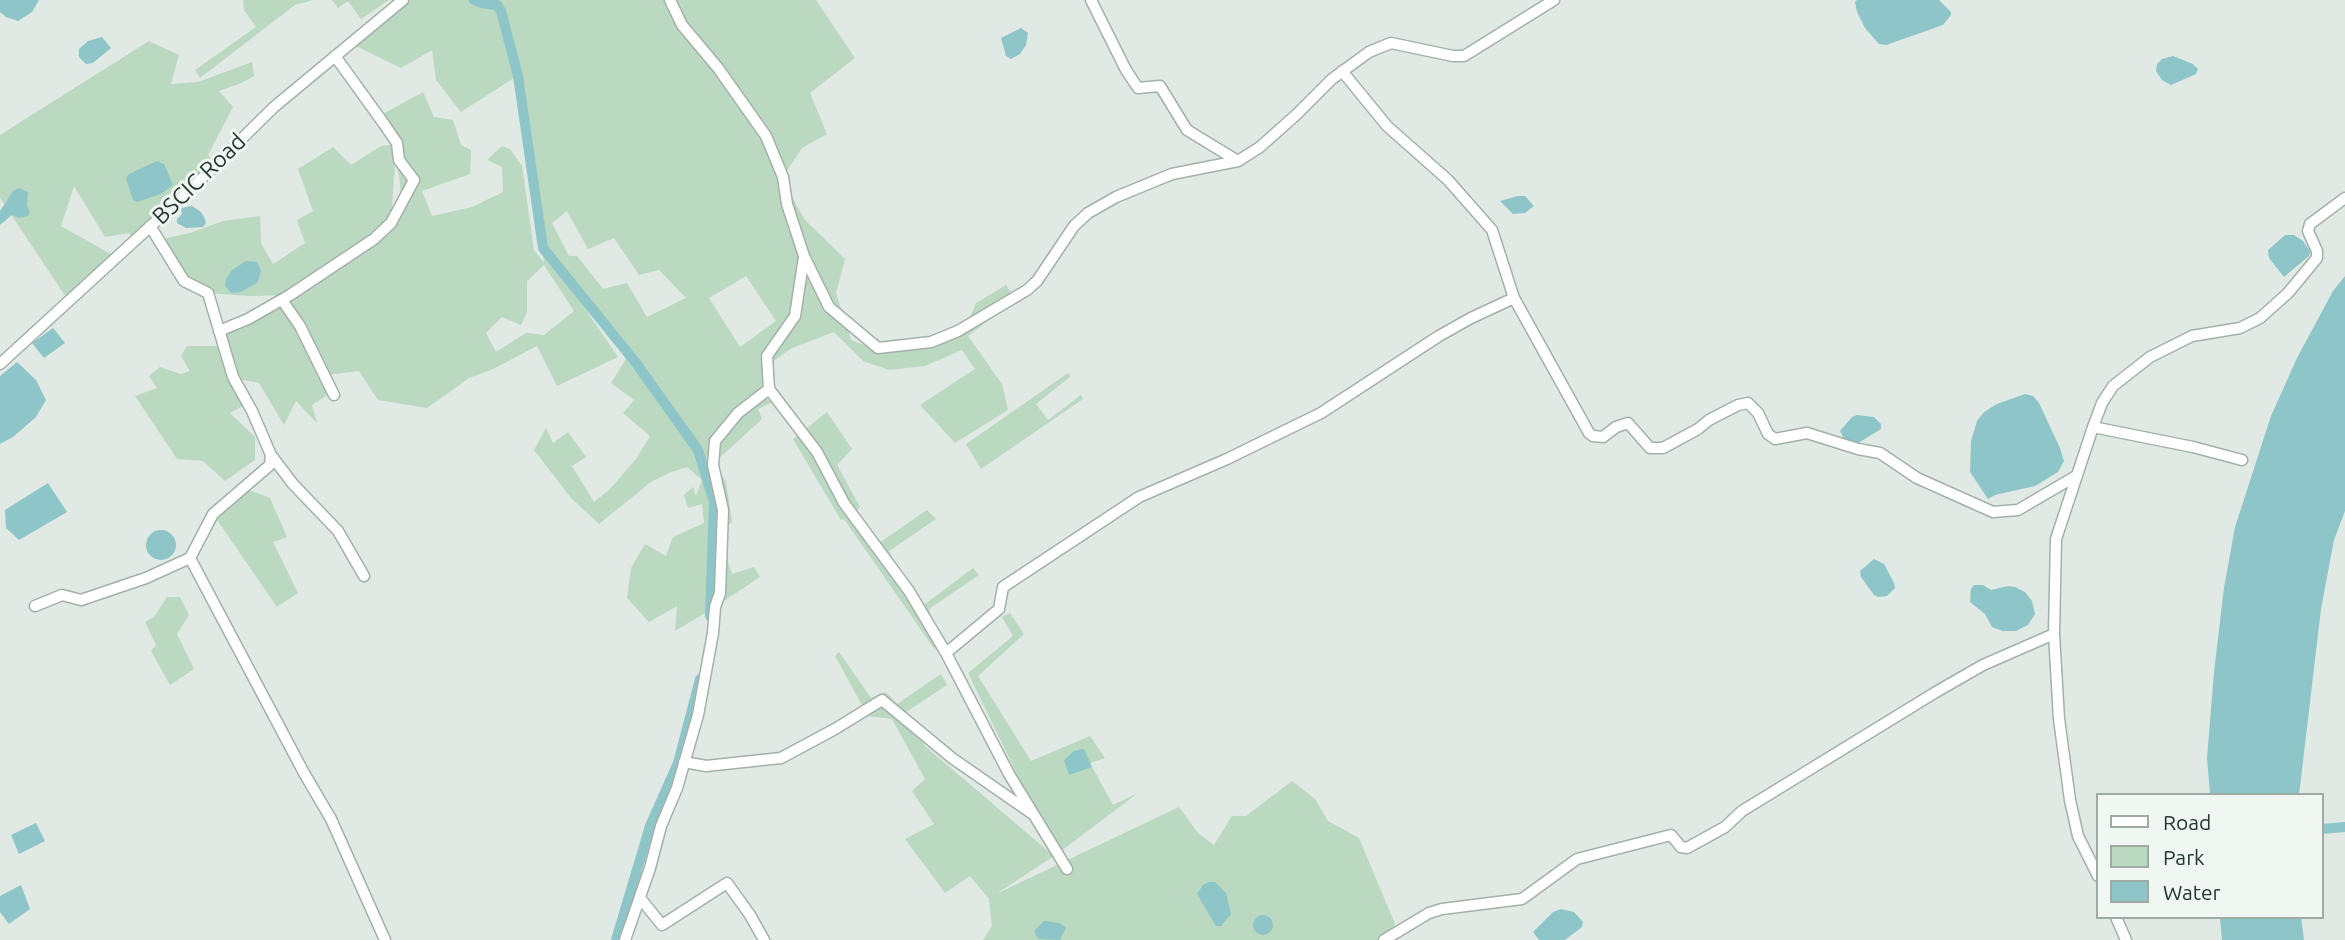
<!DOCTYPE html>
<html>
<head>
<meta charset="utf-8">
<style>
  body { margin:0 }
  #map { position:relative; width:2345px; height:940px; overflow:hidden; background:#e0e9e4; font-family:Ubuntu,sans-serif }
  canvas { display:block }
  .legend { position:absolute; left:2096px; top:793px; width:228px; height:126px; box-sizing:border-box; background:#f0f6f2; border:2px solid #9eaaa4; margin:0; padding:9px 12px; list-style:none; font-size:21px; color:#233730 }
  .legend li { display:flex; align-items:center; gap:14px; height:35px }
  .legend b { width:35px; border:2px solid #9eaaa4 }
</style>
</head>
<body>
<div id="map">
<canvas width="2345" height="940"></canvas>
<ul class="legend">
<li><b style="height:9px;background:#fff"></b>Road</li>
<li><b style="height:19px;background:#bbd8c0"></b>Park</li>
<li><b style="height:19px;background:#8ec5c8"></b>Water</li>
</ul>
</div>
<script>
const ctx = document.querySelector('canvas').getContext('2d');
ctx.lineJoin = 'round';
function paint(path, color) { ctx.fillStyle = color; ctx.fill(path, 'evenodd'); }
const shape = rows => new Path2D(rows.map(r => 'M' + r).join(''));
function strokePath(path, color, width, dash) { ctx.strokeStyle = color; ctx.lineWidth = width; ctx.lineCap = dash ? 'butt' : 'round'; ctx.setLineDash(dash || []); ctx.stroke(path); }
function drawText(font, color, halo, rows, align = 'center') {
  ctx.font = font + ' Ubuntu,sans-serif'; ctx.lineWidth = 6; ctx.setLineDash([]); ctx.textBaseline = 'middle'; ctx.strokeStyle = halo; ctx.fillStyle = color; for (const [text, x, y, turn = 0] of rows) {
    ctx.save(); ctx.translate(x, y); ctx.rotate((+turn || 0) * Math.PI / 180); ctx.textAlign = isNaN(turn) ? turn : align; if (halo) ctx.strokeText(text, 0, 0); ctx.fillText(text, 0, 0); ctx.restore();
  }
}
const green = shape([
  [243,0,313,0,295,5,200,78,195,70,256,27,244,10],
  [332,0,389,0,361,19,348,1,338,8],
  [408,0,670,0,766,136,784,183,805,220,845,259,836,293,851,340,880,351,901,344,923,349,945,341,953,326,969,320,976,303,1006,285,1016,300,968,336,1002,384,1008,410,955,443,920,405,975,369,962,350,925,366,889,370,863,361,834,332,792,348,765,367,760,396,773,402,758,409,762,419,714,463,726,482,732,522,723,530,728,562,732,574,754,567,760,577,715,607,675,631,677,606,649,622,627,598,631,568,645,544,666,556,673,537,704,523,702,504,688,508,684,495,693,487,696,496,702,480,687,467,669,473,651,482,599,524,571,498,534,450,546,428,553,443,568,432,586,457,572,466,594,502,609,490,636,459,650,436,623,413,634,400,611,383,628,356,552,260,618,357,557,386,537,346,493,369,469,378,427,408,378,400,359,371,326,375,329,394,312,405,317,423,296,401,284,425,259,383,238,379,248,403,230,413,255,437,255,460,225,481,203,461,177,459,135,396,157,388,149,376,160,367,181,374,190,371,181,356,187,346,223,346,219,331,288,295,248,296,208,293,184,281,162,239,190,233,223,221,260,216,261,243,273,264,305,243,297,220,313,211,298,169,333,147,351,165,381,146,396,144,381,115,423,92,434,117,453,120,461,145,471,150,470,174,422,191,432,216,472,207,503,192,502,167,487,160,502,146,510,149,522,166,534,250,544,263,517,76,461,112,436,80,432,50,401,68,356,46,391,12],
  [396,149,402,202,391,221],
  [567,211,588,249,614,238,639,275,659,270,686,298,647,317,627,283,603,289,577,256,569,256,552,223],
  [544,265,574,311,544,335,526,333,496,352,486,333,502,317,521,325,527,312,527,281],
  [746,276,776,321,740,347,709,298],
  [672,0,816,0,855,58,810,93,827,134,802,148,784,175,769,134,684,24],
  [149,41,179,55,171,84,198,82,252,62,254,76,241,83,219,91,233,107,208,155,213,161,134,238,129,233,105,237,74,186,61,226,114,256,66,297,0,198,0,135],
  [1068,373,1071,376,1036,404,1048,420,1081,395,1083,399,981,469,966,444],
  [827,412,852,449,837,465,860,507,856,511,879,543,927,510,936,519,889,551,920,608,973,568,979,575,929,609,937,641,935,650,844,519,841,520,793,439],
  [252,491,270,498,287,537,273,542,298,593,277,607,213,514,238,492],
  [167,597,180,597,189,615,177,634,194,669,170,685,151,651,156,645,145,622,154,617],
  [1010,613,1024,634,978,676,1031,761,1090,736,1105,758,1090,763,1113,805,1138,793,1056,855,968,673,1013,636,1002,617],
  [839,652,871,698,886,692,897,704,941,674,947,685,903,714,926,747,1054,856,996,894,1179,807,1198,833,1214,845,1232,816,1246,816,1292,781,1315,799,1328,821,1359,838,1395,924,1384,940,983,940,992,926,989,899,970,876,945,893,905,839,934,824,912,791,925,779,892,719,868,716,835,656]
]);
const water = shape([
  [0,0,39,0,32,12,18,21,6,17,0,12],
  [1857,0,1939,0,1951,12,1951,15,1943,25,1886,45,1879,44,1865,28,1857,12,1855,2],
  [1021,28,1028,33,1026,45,1020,54,1011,59,1006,56,1001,38],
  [102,37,111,48,93,63,86,64,79,57,79,49,88,41],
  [2173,56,2193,64,2198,69,2196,74,2171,85,2162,80,2156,71,2157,64,2162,59],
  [157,161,164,164,173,185,161,194,137,202,133,200,126,178,129,174],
  [19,188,28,192,27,206,30,212,28,216,19,218,12,215,0,225,0,211,14,190],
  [1518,196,1525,196,1534,206,1525,213,1513,214,1500,201],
  [192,206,201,212,204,217,206,223,203,227,186,228,177,223,177,219,182,214,181,208],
  [2285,235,2294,235,2303,241,2310,251,2309,256,2284,277,2269,258,2268,250],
  [246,261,257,262,261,271,258,282,241,292,231,293,225,286,226,279,232,270],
  [2345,276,2345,511,2334,540,2321,609,2299,795,2210,795,2207,758,2214,672,2224,588,2235,527,2271,416,2297,358,2333,291],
  [53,328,65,343,44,358,32,343],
  [17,362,36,380,46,400,36,417,13,437,0,444,0,376],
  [2025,394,2033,396,2039,403,2060,448,2064,461,2058,472,2035,486,1995,495,1988,499,1970,472,1971,441,1977,421,1984,412,1997,404],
  [1857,415,1874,417,1881,424,1881,429,1855,445,1844,439,1840,431,1852,417],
  [48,483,67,512,19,540,6,528,5,510],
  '146 545a15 15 0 1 1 30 0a15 15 0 1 1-30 0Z',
  [1874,559,1884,564,1894,583,1895,588,1887,596,1878,597,1874,595,1861,577,1860,571],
  [1974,585,1983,585,1991,590,2008,586,2015,587,2025,592,2032,601,2035,614,2028,625,2016,631,2003,631,1992,627,1985,614,1970,602,1971,589],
  [1084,749,1092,767,1069,775,1064,760,1074,751],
  [36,823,45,841,19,854,11,835],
  [1209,882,1215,882,1226,893,1231,914,1221,926,1216,926,1197,894,1203,885],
  [21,885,30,909,9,924,0,912,0,896],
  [1561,909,1574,912,1583,922,1582,927,1565,940,1539,940,1533,932,1553,912],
  '1253 925a10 10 0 1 1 20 0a10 10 0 1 1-20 0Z',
  [2220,917,2301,917,2304,940,2222,940],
  [1044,921,1060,923,1066,928,1060,940,1038,939,1034,931]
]);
const canal = shape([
  [474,0,481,3,497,5,501,11,518,76,543,248,636,363,698,450,714,502,710,616],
  [2322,829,2345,827],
  [616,940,650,826,678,763,700,679]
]);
const minor = shape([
  [670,0,682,25,718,68,766,136,783,177,787,204,804,256,829,307,878,348,931,342,958,331,1027,290,1037,281,1074,226,1088,213,1116,197,1172,174,1238,161,1260,147,1297,114,1332,79,1369,52,1391,43,1453,56,1464,56,1554,0],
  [1091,0,1126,70,1138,88,1160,86,1187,130,1238,161],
  [1342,71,1387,126,1448,180,1492,230,1514,298,1589,433,1593,436,1603,437,1616,427,1628,423,1650,448,1663,448,1698,429,1709,420,1738,405,1748,403,1758,413,1768,434,1775,439,1807,433,1858,449,1880,453,1917,478,1993,512,2018,510,2076,476],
  [150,226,184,281,208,293,233,377,252,411,271,455,270,465,213,514,190,558,304,773,331,819,385,940],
  [804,257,795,316,767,356,769,389,817,452,844,503,909,591,946,653,1009,774,1067,869],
  [282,300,300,326,334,395],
  [219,331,248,319,290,295,374,239,391,223,414,180,399,160,397,143,384,124,335,56],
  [0,364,190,190,274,107,403,0],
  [2093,427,2193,447,2242,460],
  [271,455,293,484,338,531,364,576],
  [35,606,62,595,81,600,146,578,190,558],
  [946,653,999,609,1003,587,1139,497,1227,459,1321,413,1439,336,1471,318,1514,298],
  [684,762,706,766,781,758,835,729,882,700,952,758,1034,815],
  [2098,876,2078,836,2070,800,2059,719,2054,634,2056,539,2093,427,2102,403,2113,386,2150,357,2192,336,2240,328,2260,318,2288,293,2317,258,2317,251,2308,231,2310,224,2345,198],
  [640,898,662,925,727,883,750,915,764,940],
  [2116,917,2126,940],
  [625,940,650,868,661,826,677,788,698,715,713,633,715,607,720,593,723,510,713,465,715,441,738,413,769,389],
  [1384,940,1429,913,1442,909,1522,899,1577,859,1671,835,1681,847,1687,848,1725,827,1742,811,1936,692,1983,665,2054,634]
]);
const streetNames = [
  ["BSCIC Road",199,179,-44]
];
paint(green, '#bbd8c0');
paint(water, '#8ec5c8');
strokePath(canal, '#8ec5c8', 10);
strokePath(minor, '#a4b0aa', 13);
strokePath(minor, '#fff', 10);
drawText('23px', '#233730', '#f0f6f2', streetNames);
</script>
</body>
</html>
